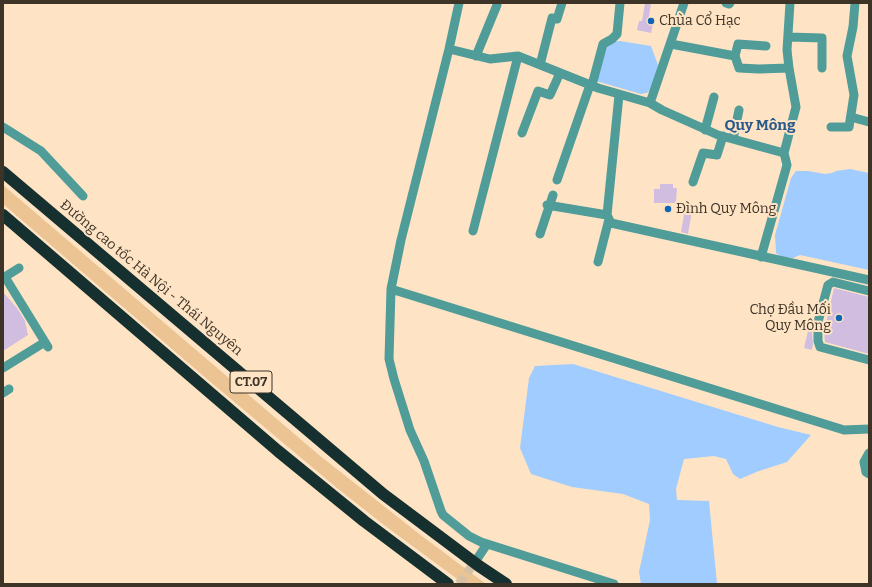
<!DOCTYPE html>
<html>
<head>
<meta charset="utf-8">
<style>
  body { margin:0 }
  #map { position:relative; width:872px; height:587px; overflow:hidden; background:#fee4c4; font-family:Bitter,serif }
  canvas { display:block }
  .frame { position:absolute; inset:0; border:4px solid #3d3327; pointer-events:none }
</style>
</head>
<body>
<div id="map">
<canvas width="872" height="587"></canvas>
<div class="frame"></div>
</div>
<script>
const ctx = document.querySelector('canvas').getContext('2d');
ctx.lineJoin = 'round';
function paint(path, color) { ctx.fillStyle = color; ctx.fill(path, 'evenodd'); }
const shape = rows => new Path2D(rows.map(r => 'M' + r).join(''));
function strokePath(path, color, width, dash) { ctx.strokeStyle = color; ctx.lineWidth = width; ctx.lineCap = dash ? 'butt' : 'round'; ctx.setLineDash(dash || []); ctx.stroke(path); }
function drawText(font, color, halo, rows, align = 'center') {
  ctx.font = font + ' Bitter,serif'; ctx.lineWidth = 4; ctx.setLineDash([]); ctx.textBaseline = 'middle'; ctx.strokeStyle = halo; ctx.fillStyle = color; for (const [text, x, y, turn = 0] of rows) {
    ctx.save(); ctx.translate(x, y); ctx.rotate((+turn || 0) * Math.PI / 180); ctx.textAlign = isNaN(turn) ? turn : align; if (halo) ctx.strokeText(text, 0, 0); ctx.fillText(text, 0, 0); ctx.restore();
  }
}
const green = shape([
  [3,185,319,455,418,533,486,584,464,584,384,525,337,488,207,379,3,204]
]);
const water = shape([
  [620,41,651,46,658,65,654,86,647,93,641,94,596,81,608,42],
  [850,169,869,173,869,270,800,255,793,258,782,257,776,253,775,235,791,178,796,171,808,171,825,174,832,173,836,171],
  [573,364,778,427,811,435,787,462,759,471,740,479,733,474,726,459,714,456,684,459,676,489,677,500,709,501,717,584,641,584,639,572,650,520,649,504,623,494,572,487,531,474,520,448,529,378,535,366]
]);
const building = shape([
  [645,3,651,3,648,23,653,24,651,33,637,30,639,21,642,21],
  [660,184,673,184,673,188,677,188,676,203,654,203,654,189,660,189],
  [685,209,692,211,688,234,681,232],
  [834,288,869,297,869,354,825,342,824,331],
  [3,292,17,308,25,321,28,335,3,351],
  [808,331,812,331,813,344,812,350,804,348]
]);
const minorTunnel = shape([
  [459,584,477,559]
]);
const minor = shape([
  [459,3,449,49,401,240,391,289,389,359,394,379,410,430,424,461,441,511,443,515,469,536,481,542,614,584],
  [726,3,729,4,730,3],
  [789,37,822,38,822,68],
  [671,44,735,56,739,68,759,69,789,68],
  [449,49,490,59,518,56,598,88,650,103,662,110,718,135,784,153],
  [476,56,497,5],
  [735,56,738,44,766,46],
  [540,65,552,18,557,19,562,3],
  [592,85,603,44,612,39,617,34,620,3],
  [619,95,607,215,611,223,869,280],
  [650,103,684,3],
  [851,117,869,122],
  [3,127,41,151,83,196],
  [831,127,849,127,854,95,847,56,853,27,855,3],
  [705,130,714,97],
  [522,133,538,91,550,95,560,73],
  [733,139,739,110],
  [557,180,590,85],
  [693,182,703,153,717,155,723,136],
  [547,205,607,215],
  [473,231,518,56],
  [540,234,553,195],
  [761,257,787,165,784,153,796,107,789,68,787,50,790,3],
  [598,262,609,219],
  [5,277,48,347],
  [3,278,19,268],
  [391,289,844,430,869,429],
  [869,291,833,282,828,285,818,322,818,341,820,347,869,360],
  [3,368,45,342],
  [3,393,9,389],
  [869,453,864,462,866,472,869,474],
  [477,559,487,544]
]);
const highway = shape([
  [3,172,383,494,479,566,506,584],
  [3,215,278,451,364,521,448,584]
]);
const markers = [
  [651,21,4,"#0e65b3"],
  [668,209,4,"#0e65b3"],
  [839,318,4,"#0e65b3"]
];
const shields = [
  [251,382,42]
];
const shieldNames = [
  ["CT.07",251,382]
];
const poiNames = [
  ["Chùa Cổ Hạc",659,21],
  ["Đình Quy Mông",676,209],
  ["Chợ Đầu Mối",831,310,"right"],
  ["Quy Mông",831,326,"right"]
];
const streetNames = [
  ["Đường cao tốc Hà Nội - Thái Nguyên",151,278,40]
];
const neighbourhoodNames = [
  ["Quy Mông",760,126]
];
paint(green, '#ecc494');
paint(water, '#a0ccff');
paint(building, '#d1bddf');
strokePath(minorTunnel, '#d7c1a5', 9, [9, 4.5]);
strokePath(minor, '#509c99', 9);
strokePath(highway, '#15302f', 12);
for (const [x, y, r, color] of markers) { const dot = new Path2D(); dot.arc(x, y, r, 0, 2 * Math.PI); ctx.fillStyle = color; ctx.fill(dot); strokePath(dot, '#fee4c4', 1.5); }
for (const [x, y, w] of shields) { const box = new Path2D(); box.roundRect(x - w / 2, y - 11, w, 22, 3); ctx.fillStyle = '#fee4c4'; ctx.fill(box); strokePath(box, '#3d3327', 1); }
drawText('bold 13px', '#3d3327', null, shieldNames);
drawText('14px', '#3d3327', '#fee4c4', poiNames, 'left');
drawText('14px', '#3d3327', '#fee4c4', streetNames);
drawText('bold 15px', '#27588b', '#fee4c4', neighbourhoodNames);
</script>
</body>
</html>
